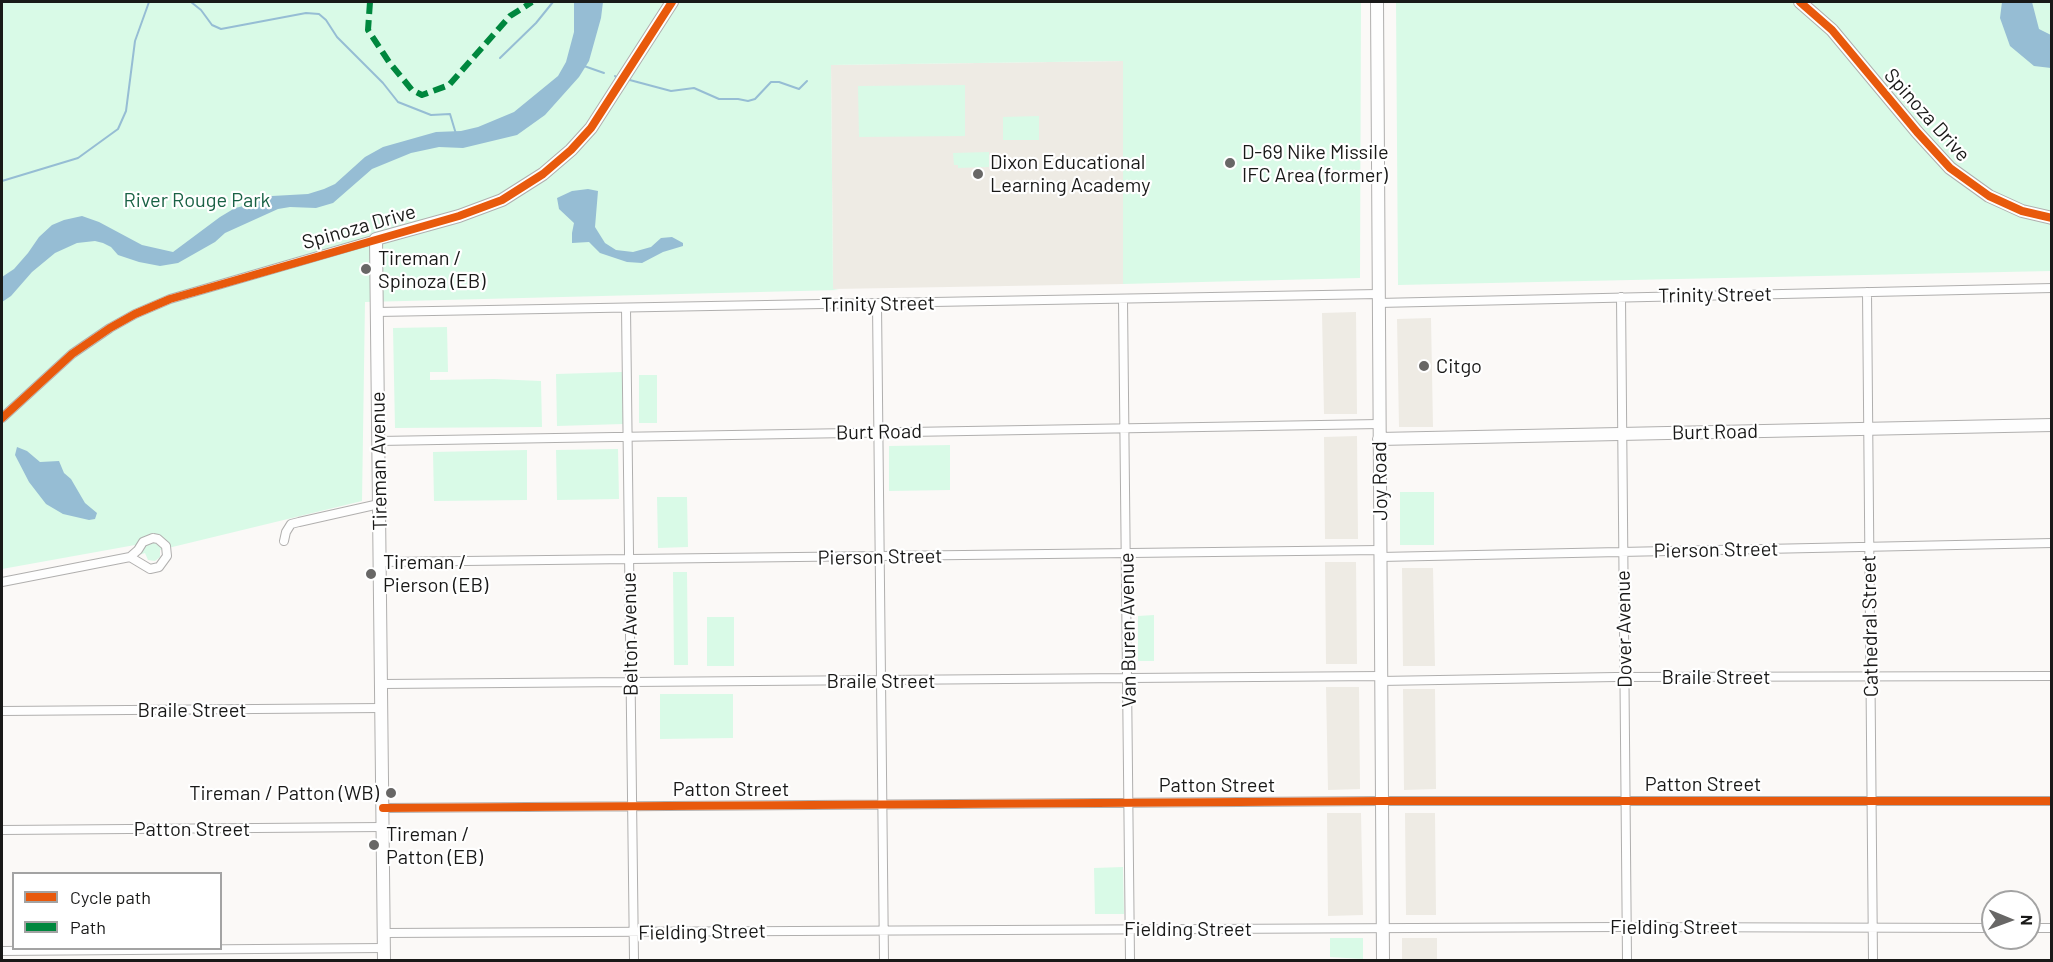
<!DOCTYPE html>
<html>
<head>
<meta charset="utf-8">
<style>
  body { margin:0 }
  #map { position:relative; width:2053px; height:962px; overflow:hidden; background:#fbf9f7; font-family:Barlow,sans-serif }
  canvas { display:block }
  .frame { position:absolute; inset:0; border:3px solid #191918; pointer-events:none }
  .legend { position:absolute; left:12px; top:872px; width:210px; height:78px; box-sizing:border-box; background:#fff; border:2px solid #a3a3a3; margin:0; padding:8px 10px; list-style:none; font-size:18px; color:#191918 }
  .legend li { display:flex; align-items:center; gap:12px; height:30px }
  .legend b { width:30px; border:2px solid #a3a3a3 }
  .north { position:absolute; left:1981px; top:890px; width:60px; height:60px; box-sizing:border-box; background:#fff; border:2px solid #a3a3a3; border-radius:50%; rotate:91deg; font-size:16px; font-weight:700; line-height:24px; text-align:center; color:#191918 }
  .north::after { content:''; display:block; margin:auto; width:21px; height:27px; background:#686766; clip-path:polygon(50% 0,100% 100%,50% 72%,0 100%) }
</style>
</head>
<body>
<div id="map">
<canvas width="2053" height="962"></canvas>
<div class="frame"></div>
<ul class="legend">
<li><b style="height:8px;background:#e8590c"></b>Cycle path</li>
<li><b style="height:8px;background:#00873e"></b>Path</li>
</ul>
<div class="north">N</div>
</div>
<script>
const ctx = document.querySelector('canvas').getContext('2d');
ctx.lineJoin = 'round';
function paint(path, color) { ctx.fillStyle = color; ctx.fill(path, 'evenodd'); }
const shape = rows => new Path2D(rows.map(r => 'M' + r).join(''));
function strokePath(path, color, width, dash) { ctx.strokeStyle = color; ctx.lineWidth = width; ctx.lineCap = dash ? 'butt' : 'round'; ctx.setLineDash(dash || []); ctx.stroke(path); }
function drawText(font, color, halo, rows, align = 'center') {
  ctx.font = font + ' Barlow,sans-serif'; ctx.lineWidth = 4.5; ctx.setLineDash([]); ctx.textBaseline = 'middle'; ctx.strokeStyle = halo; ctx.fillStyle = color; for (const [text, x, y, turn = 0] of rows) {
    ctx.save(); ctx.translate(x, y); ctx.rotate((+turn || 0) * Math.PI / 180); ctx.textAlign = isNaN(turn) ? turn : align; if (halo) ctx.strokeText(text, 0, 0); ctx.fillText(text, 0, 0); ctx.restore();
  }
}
const built = shape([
  [1123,61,1123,284,833,289,831,65],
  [1356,312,1357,414,1324,414,1322,313],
  [1431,318,1433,427,1399,427,1397,319],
  [1357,436,1358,539,1325,539,1324,437],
  [1325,562,1356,562,1357,664,1326,664],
  [1402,568,1433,568,1435,666,1403,666],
  [1326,687,1359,687,1360,789,1328,790],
  [1403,689,1435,689,1436,789,1404,790],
  [1327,813,1361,813,1363,915,1328,916],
  [1405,813,1435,813,1436,915,1406,915],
  [1402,938,1437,938,1437,960,1402,960]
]);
const green = shape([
  [2,2,1361,2,1360,278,1123,284,1123,61,831,65,833,289,839,290,365,302,362,501,160,550,160,557,155,561,148,560,145,553,136,556,135,545,2,569],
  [1396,2,2051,2,2051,271,1398,285],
  [965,85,965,136,859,137,858,86],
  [1039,116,1039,140,1003,140,1003,117],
  [989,152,989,167,958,168,958,165,954,165,953,153],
  [447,327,448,372,430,372,430,380,494,379,541,381,542,427,395,428,393,328],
  [622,372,623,424,557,426,556,374],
  [639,375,657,375,657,423,639,423],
  [950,445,950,490,889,491,889,446],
  [618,449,619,499,557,500,556,450],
  [527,450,527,500,434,501,433,452],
  [1400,492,1434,492,1434,545,1400,545],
  [657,497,687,497,688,547,658,548],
  [673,572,687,572,688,665,674,665],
  [1154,615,1154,661,1138,661,1138,616],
  [707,617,734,617,734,666,707,666],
  [660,694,733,694,733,738,660,739],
  [1123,867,1124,914,1095,914,1094,868],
  [1330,938,1363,938,1363,959,1330,957]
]);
const water = shape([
  [574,2,603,2,601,18,589,61,579,77,545,115,517,135,463,148,439,147,411,153,372,169,333,203,316,208,290,207,278,209,225,233,215,242,178,263,160,266,139,262,118,255,111,247,103,243,95,241,77,243,55,253,32,272,11,296,2,302,2,277,14,269,28,253,39,237,52,225,64,220,82,216,99,222,142,245,173,252,220,217,235,208,252,204,272,196,308,194,324,189,335,184,365,157,383,147,436,132,461,131,478,127,514,112,558,76,566,62,574,32],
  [2002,2,2032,2,2039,29,2051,35,2051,68,2034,66,2010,46,2000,18],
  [588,189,598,191,595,227,605,243,616,250,633,252,651,247,661,238,672,237,683,243,683,246,663,252,642,263,627,262,600,253,589,242,572,243,572,233,574,223,559,209,557,198,572,191],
  [17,447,27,451,40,462,59,461,64,473,71,479,85,503,97,513,95,519,89,520,63,514,46,504,29,482,15,455]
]);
const stream = shape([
  [191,2,201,10,212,25,221,29,306,13,319,14,326,20,337,37,383,83,398,102,431,115,450,114,456,134],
  [500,58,536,23,553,2],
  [584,66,604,73],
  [615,76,616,77],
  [626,79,671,91,694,88,719,99,738,99,748,101,755,99,771,82,779,82,799,89,807,81],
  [2,181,78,158,118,129,126,111,135,41,149,2]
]);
const street = shape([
  [1867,292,1873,960],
  [1621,297,1627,960],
  [1123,300,1130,960],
  [1378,303,2052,288],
  [877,304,884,960],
  [626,308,634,960],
  [377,312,1378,294],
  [2,418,72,354,110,328,135,314,170,299,376,239],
  [379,441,1379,424],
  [153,538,158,539,166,546,167,556,159,567,150,569,130,557,138,550,143,542,153,538],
  [284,541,286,532,291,524,299,522,379,504],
  [1380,557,2052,543],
  [381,562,1380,550],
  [2,582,130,557],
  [1380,681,1616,677,2052,676],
  [382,684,1380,676],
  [2,711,382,708],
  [383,808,1382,801,2052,801],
  [2,830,383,827],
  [2029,928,2052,928],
  [384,933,1619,927,1993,928],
  [2,951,384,948]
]);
const secondary = shape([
  [1377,2,1383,960],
  [1800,2,1832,30,1917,132,1950,168,1989,196,2022,211,2052,218],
  [1379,439,2052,425],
  [384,960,376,239,459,216,502,200,543,174,571,150,591,128,672,2]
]);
const quiet = shape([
  [370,2,368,30,389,62,412,90,422,95,449,85,510,16,532,2]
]);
const cycleway = shape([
  [1800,2,1832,30,1917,132,1950,168,1989,196,2022,211,2052,218],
  [2,418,72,354,110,328,135,314,170,299,459,216,502,200,543,174,571,150,591,128,672,2],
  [383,808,1382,801,2052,801]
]);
const markers = [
  [1230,163,6,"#686766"],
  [978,174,6,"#686766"],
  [366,269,6,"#686766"],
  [1424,366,6,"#686766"],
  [371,574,6,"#686766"],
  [391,793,6,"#686766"],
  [374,845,6,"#686766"]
];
const streetNames = [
  ["Spinoza Drive",1927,115,48],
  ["Spinoza Drive",359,227,-16],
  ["Trinity Street",1715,295,-1],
  ["Trinity Street",878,304,-1],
  ["Burt Road",879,432,-1],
  ["Burt Road",1715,432,-1],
  ["Tireman Avenue",379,461,-91],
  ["Joy Road",1380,481,-91],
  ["Pierson Street",1716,550,-1],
  ["Pierson Street",880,557,-1],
  ["Cathedral Street",1870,626,-91],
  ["Dover Avenue",1624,629,-91],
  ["Van Buren Avenue",1128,630,-91],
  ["Belton Avenue",630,634,-91],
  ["Braile Street",1716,677],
  ["Braile Street",881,681],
  ["Braile Street",192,710],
  ["Patton Street",1703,784],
  ["Patton Street",1217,785],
  ["Patton Street",731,789],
  ["Patton Street",192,829],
  ["Fielding Street",1674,927],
  ["Fielding Street",1188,929],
  ["Fielding Street",702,932,-1]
];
const poiNames = [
  ["D-69 Nike Missile",1242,152],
  ["IFC Area (former)",1242,175],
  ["Dixon Educational",990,162],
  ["Learning Academy",990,185],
  ["Tireman /",378,258],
  ["Spinoza (EB)",378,281],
  ["Citgo",1436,366],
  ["Tireman /",383,562],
  ["Pierson (EB)",383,585],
  ["Tireman / Patton (WB)",379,793,"right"],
  ["Tireman /",386,834],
  ["Patton (EB)",386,857]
];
const parkNames = [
  ["River Rouge Park",197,200]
];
paint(built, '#eeebe4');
paint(green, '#d9fae7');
paint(water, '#96bdd4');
strokePath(stream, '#96bdd4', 2);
strokePath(street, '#b0afae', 10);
strokePath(secondary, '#b0afae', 14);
strokePath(street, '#fefefe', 8);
strokePath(secondary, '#fefefe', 12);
strokePath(quiet, '#00873e', 6, [12, 6]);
strokePath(cycleway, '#e8590c', 8);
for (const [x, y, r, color] of markers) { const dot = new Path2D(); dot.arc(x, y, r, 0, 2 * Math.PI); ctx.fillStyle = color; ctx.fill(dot); strokePath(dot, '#fff', 2); }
drawText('20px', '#191918', '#fff', streetNames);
drawText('20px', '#191918', '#fff', poiNames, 'left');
drawText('20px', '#1a6245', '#fff', parkNames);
</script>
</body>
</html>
